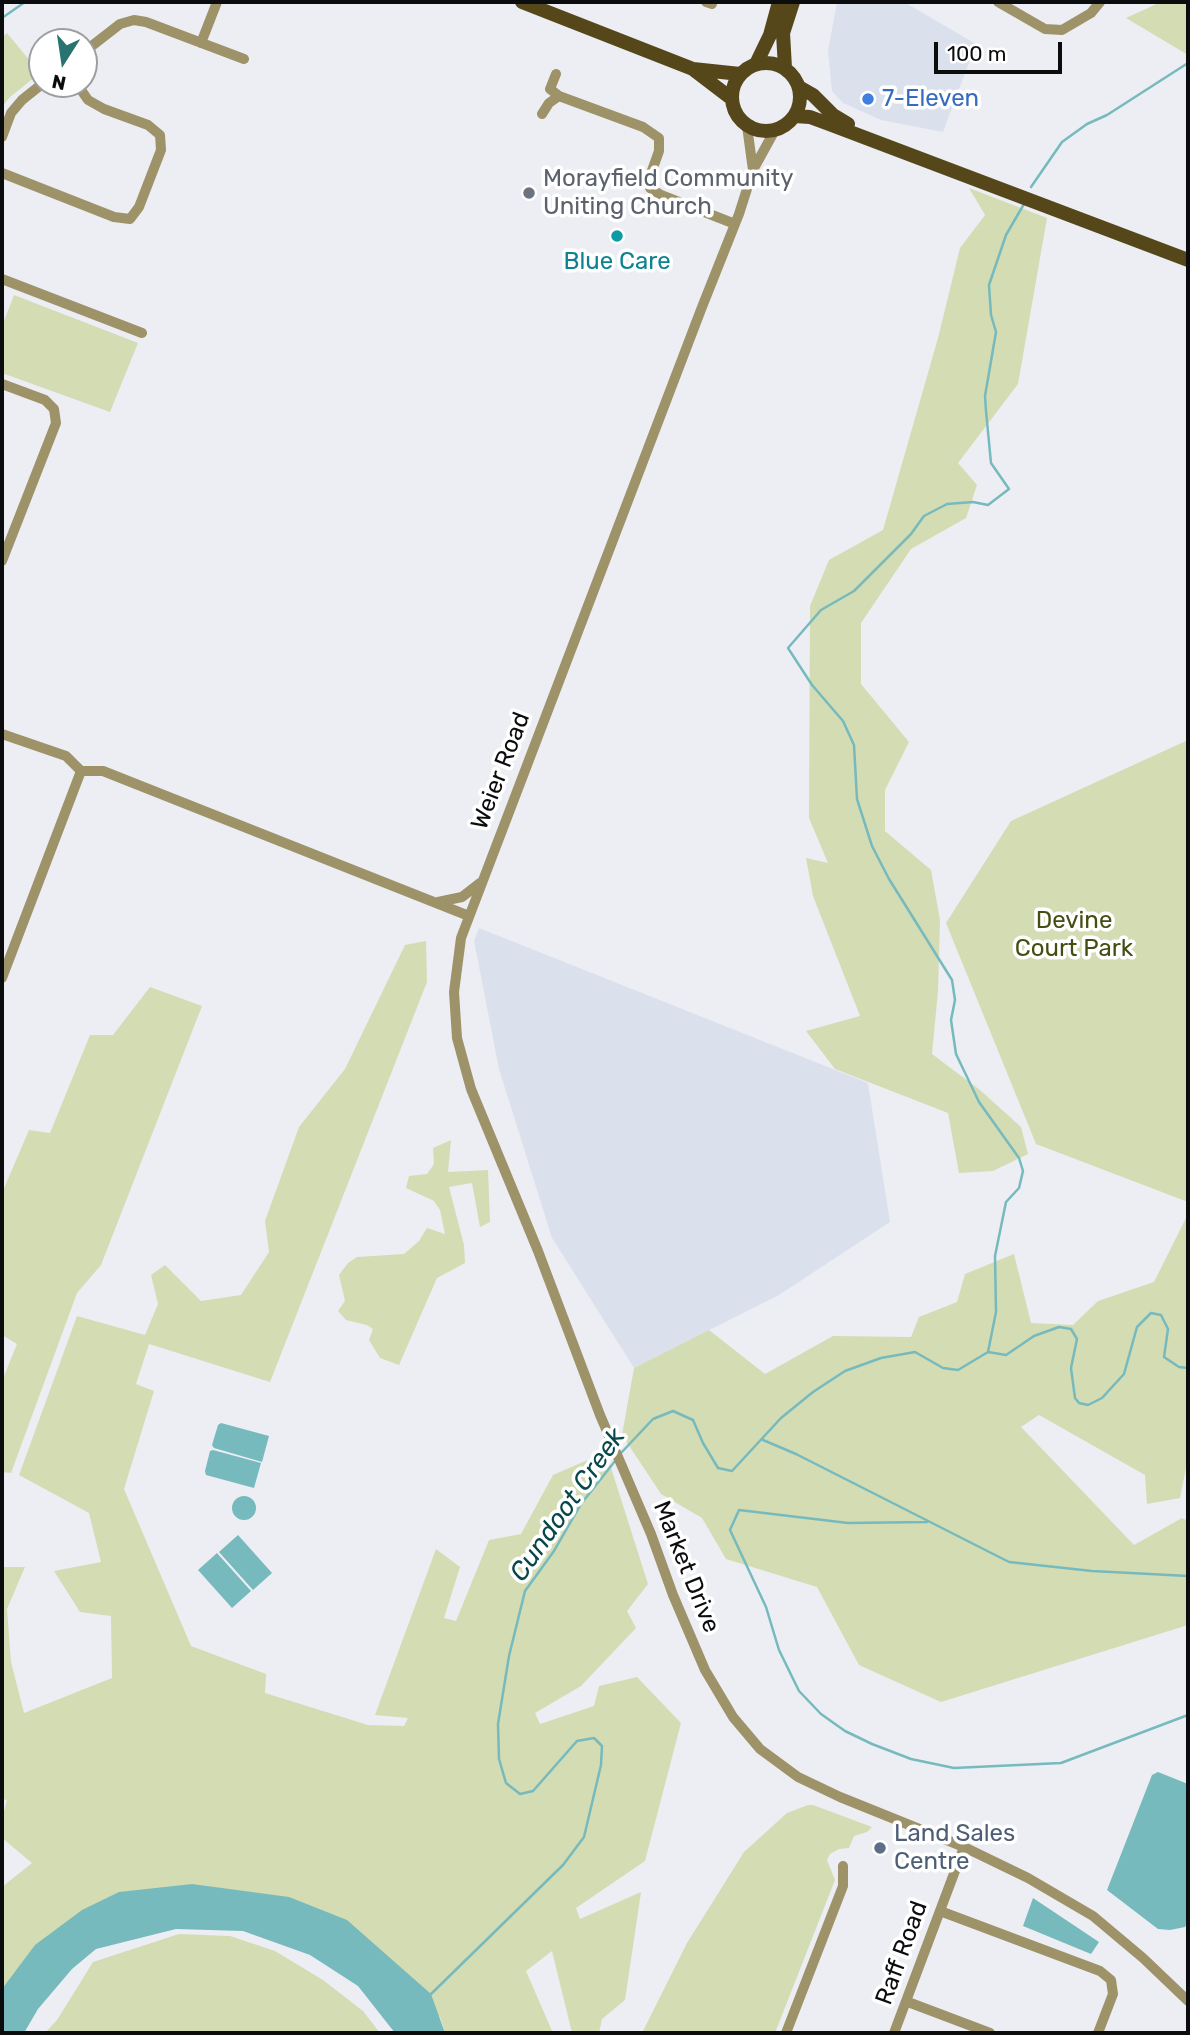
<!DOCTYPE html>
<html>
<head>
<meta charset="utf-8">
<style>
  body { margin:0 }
  #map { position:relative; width:1190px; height:2035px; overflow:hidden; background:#eceef4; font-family:Rubik,sans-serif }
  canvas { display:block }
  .frame { position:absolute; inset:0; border:4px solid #0b0c0e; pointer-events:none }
  .north { position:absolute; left:28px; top:28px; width:70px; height:70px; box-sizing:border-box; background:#fff; border:2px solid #9d9e9f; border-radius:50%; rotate:192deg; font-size:19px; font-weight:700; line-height:28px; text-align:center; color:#0b0c0e }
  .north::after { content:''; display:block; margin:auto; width:24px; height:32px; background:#297370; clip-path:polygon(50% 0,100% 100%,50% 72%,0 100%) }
  .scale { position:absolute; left:934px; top:42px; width:128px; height:32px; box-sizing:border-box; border:4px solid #0b0c0e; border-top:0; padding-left:9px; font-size:21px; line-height:24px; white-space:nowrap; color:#0b0c0e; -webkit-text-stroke:5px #fff; paint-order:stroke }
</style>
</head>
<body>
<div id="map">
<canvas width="1190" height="2035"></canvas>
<div class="frame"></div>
<div class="north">N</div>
<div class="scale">100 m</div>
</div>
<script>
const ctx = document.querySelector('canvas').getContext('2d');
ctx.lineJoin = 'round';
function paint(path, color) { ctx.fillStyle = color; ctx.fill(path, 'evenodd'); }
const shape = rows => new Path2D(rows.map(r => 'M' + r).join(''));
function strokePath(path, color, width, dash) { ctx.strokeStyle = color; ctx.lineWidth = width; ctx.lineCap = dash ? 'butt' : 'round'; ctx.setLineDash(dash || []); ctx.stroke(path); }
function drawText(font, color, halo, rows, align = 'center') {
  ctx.font = font + ' Rubik,sans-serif'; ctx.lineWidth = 7; ctx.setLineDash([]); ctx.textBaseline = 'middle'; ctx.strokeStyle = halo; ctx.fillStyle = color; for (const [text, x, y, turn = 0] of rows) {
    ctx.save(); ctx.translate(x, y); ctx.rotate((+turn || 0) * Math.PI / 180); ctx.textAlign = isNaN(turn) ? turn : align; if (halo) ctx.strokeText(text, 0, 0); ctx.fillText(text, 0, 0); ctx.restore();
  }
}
const built = shape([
  [837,2,904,2,976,44,943,132,881,120,843,103,832,91,828,51],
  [479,928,868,1083,890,1222,779,1295,634,1368,552,1238,499,1069,474,941]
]);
const green = shape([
  [1161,2,1188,2,1188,55,1126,18],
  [7,33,40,73,10,97,2,107,2,37],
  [969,188,1047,218,1018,384,958,463,977,485,966,518,911,549,861,623,861,684,909,742,885,790,885,831,931,870,940,920,938,991,932,1054,980,1090,1021,1127,1028,1154,993,1171,959,1173,948,1113,835,1069,806,1031,860,1016,813,896,806,858,828,863,809,818,810,606,829,560,883,530,938,338,960,248,985,215],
  [14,295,138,343,110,412,2,373,2,326],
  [1188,740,1188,1202,1036,1144,946,923,1011,821],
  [426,941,427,982,270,1382,149,1344,136,1384,154,1391,124,1489,191,1646,266,1674,265,1693,368,1725,404,1726,408,1718,375,1715,436,1549,460,1567,444,1618,456,1621,489,1540,521,1534,553,1475,606,1452,648,1584,627,1611,636,1628,581,1686,535,1713,540,1724,594,1706,599,1686,637,1677,681,1723,645,1861,576,1908,580,1919,641,1892,625,2000,602,2019,599,2033,572,2033,552,1951,526,1971,553,2033,445,2033,440,2017,192,1884,2,1989,2,1887,32,1863,2,1838,2,1819,7,1800,2,1799,2,1567,25,1567,7,1609,11,1662,24,1713,112,1678,111,1616,80,1612,54,1571,101,1562,89,1513,19,1475,77,1316,145,1335,158,1304,151,1275,165,1265,201,1301,241,1295,269,1252,265,1221,299,1127,345,1069,405,945],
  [150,987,202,1006,101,1265,77,1293,11,1473,2,1472,2,1381,17,1344,2,1335,2,1193,29,1130,50,1133,90,1035,113,1035],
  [451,1140,448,1172,488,1170,490,1222,480,1227,472,1183,449,1187,464,1245,465,1263,437,1278,399,1365,380,1358,369,1340,373,1329,367,1325,346,1320,338,1311,345,1301,339,1275,348,1263,357,1257,404,1254,419,1241,427,1228,445,1234,440,1210,434,1201,406,1188,409,1176,427,1174,434,1164,433,1148],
  [1188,1214,1188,1467,1186,1468,1180,1498,1147,1504,1145,1475,1039,1415,1021,1427,1134,1545,1182,1518,1188,1521,1188,1625,941,1702,859,1665,817,1587,726,1559,702,1518,661,1494,622,1435,634,1368,709,1330,765,1374,833,1336,911,1337,919,1317,957,1302,965,1274,1014,1254,1031,1323,1073,1325,1098,1301,1154,1282],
  [808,1805,813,1805,872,1827,867,1832,854,1836,849,1848,839,1849,830,1854,827,1860,835,1880,775,2033,642,2033,687,1943,744,1852,787,1813],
  [179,1934,230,1936,275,1951,323,1980,363,2011,380,2033,45,2033,57,2020,93,1962]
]);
const water = shape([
  [221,1423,269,1436,262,1462,214,1448,212,1445,218,1425],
  [213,1450,261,1463,254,1488,206,1475,205,1471,210,1451],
  '232 1508a12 12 0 1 1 24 0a12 12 0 1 1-24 0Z',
  [238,1535,272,1573,253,1590,219,1552],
  [217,1553,251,1591,232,1608,198,1570],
  [1158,1772,1188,1784,1188,1922,1185,1927,1170,1930,1158,1929,1107,1890,1152,1775],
  [192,1884,289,1897,347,1920,431,1994,445,2033,395,2033,358,1986,310,1955,243,1931,176,1929,96,1949,72,1969,38,2009,24,2033,2,2033,2,1989,35,1945,82,1910,119,1892],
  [1033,1898,1099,1942,1091,1954,1023,1926]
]);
const stream = shape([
  [2,18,25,2],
  [1031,187,1062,142,1087,124,1107,115,1188,63],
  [988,1352,1006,1355,1034,1336,1059,1327,1071,1329,1077,1339,1071,1368,1075,1398,1079,1403,1088,1405,1102,1398,1124,1374,1137,1327,1151,1313,1161,1315,1168,1329,1164,1357,1179,1367,1188,1368],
  [763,1440,796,1454,1009,1562,1092,1571,1188,1576],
  [621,1453,653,1419,673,1411,693,1420,703,1443,718,1468,732,1471,781,1418,813,1392,845,1371,881,1358,915,1352,943,1368,958,1370,988,1352,996,1312,995,1256,1006,1202,1019,1188,1023,1171,1019,1158,979,1102,956,1054,951,1020,955,1000,952,980,889,879,872,846,857,799,854,745,843,721,812,685,788,648,821,610,854,591,911,534,924,516,947,504,973,502,988,505,1009,489,991,463,986,411,985,396,996,332,991,315,989,285,1006,235,1024,204],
  [927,1522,848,1523,739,1510,730,1530,766,1607,779,1650,799,1691,821,1714,845,1731,872,1744,911,1759,954,1768,1061,1763,1188,1715],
  [430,1995,563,1865,584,1837,601,1765,602,1746,594,1738,577,1741,533,1791,520,1794,506,1783,499,1759,498,1724,509,1656,525,1591,554,1551,581,1504,615,1461]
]);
const minor = shape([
  [706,2,712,4],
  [998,2,1045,29,1062,30,1091,13,1100,2],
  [201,43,217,2],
  [84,52,120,24,134,20,146,22,244,59],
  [556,74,550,89,559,96],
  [542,114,549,103,559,96,643,127,659,138,659,151,649,179,650,188,661,195,735,224],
  [747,126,753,170],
  [775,130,753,170,739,214,702,307,461,938,454,992,457,1038,471,1089,538,1251,600,1415,651,1534,673,1595,705,1670,733,1717,760,1749,798,1777,840,1797,964,1847,1028,1878,1093,1916,1143,1958,1188,2001],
  [2,137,11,113,22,100,42,84],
  [2,173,114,217,130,219,139,207,161,150,160,135,148,125,104,109,88,100,77,84],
  [2,279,142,333],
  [2,384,45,400,54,409,56,423,2,561],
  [2,734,66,756,81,771,103,771,469,916],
  [438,902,462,897,480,883],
  [2,978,81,771],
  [940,1911,1100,1971,1111,1980,1113,1994,1098,2033],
  [908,2002,990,2033],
  [786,2033,843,1886,843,1866],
  [894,2033,964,1847]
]);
const major = shape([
  [522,2,693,69,740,74],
  '732 97a34 34 0 1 1 68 0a34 34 0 1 1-68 0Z',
  [756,64,770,35,779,2],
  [785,68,783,33,793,2],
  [694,70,732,99],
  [799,87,813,95,833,115,848,124],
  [794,116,810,117,829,124,1188,260]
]);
const markers = [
  [868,99,7,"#3f7fe0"],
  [529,193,7,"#6b7280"],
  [617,236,7,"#0f9aa8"],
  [880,1848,7,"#5c6f8a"]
];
const shopNames = [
  ["7-Eleven",882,99]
];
const worshipNames = [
  ["Morayfield Community",543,179],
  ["Uniting Church",543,207]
];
const cultureNames = [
  ["Blue Care",617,262]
];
const streetNames = [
  ["Weier Road",501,771,-69],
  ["Market Drive",686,1567,68],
  ["Raff Road",902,1953,-70]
];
const parkNames = [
  ["Devine",1074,921],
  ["Court Park",1074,949]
];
const serviceNames = [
  ["Land Sales",894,1834],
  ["Centre",894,1862]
];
const waterNames = [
  ["Cundoot Creek",568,1505,-55]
];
paint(built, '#dbe1ec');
paint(green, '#d4dcb4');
paint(water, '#76babd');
strokePath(stream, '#76babd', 2.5);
strokePath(minor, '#9e9269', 10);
strokePath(major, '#55471a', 14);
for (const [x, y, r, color] of markers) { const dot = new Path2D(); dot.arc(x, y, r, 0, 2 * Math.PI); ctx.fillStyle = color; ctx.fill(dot); strokePath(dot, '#fff', 2.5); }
drawText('24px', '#366cbe', '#fff', shopNames, 'left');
drawText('24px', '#5b616d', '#fff', worshipNames, 'left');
drawText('24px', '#0d838f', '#fff', cultureNames);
drawText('24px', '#0b0c0e', '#fff', streetNames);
drawText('24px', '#464d13', '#fff', parkNames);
drawText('24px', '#4e5e75', '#fff', serviceNames, 'left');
drawText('italic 26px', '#064749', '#fff', waterNames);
</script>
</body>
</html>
